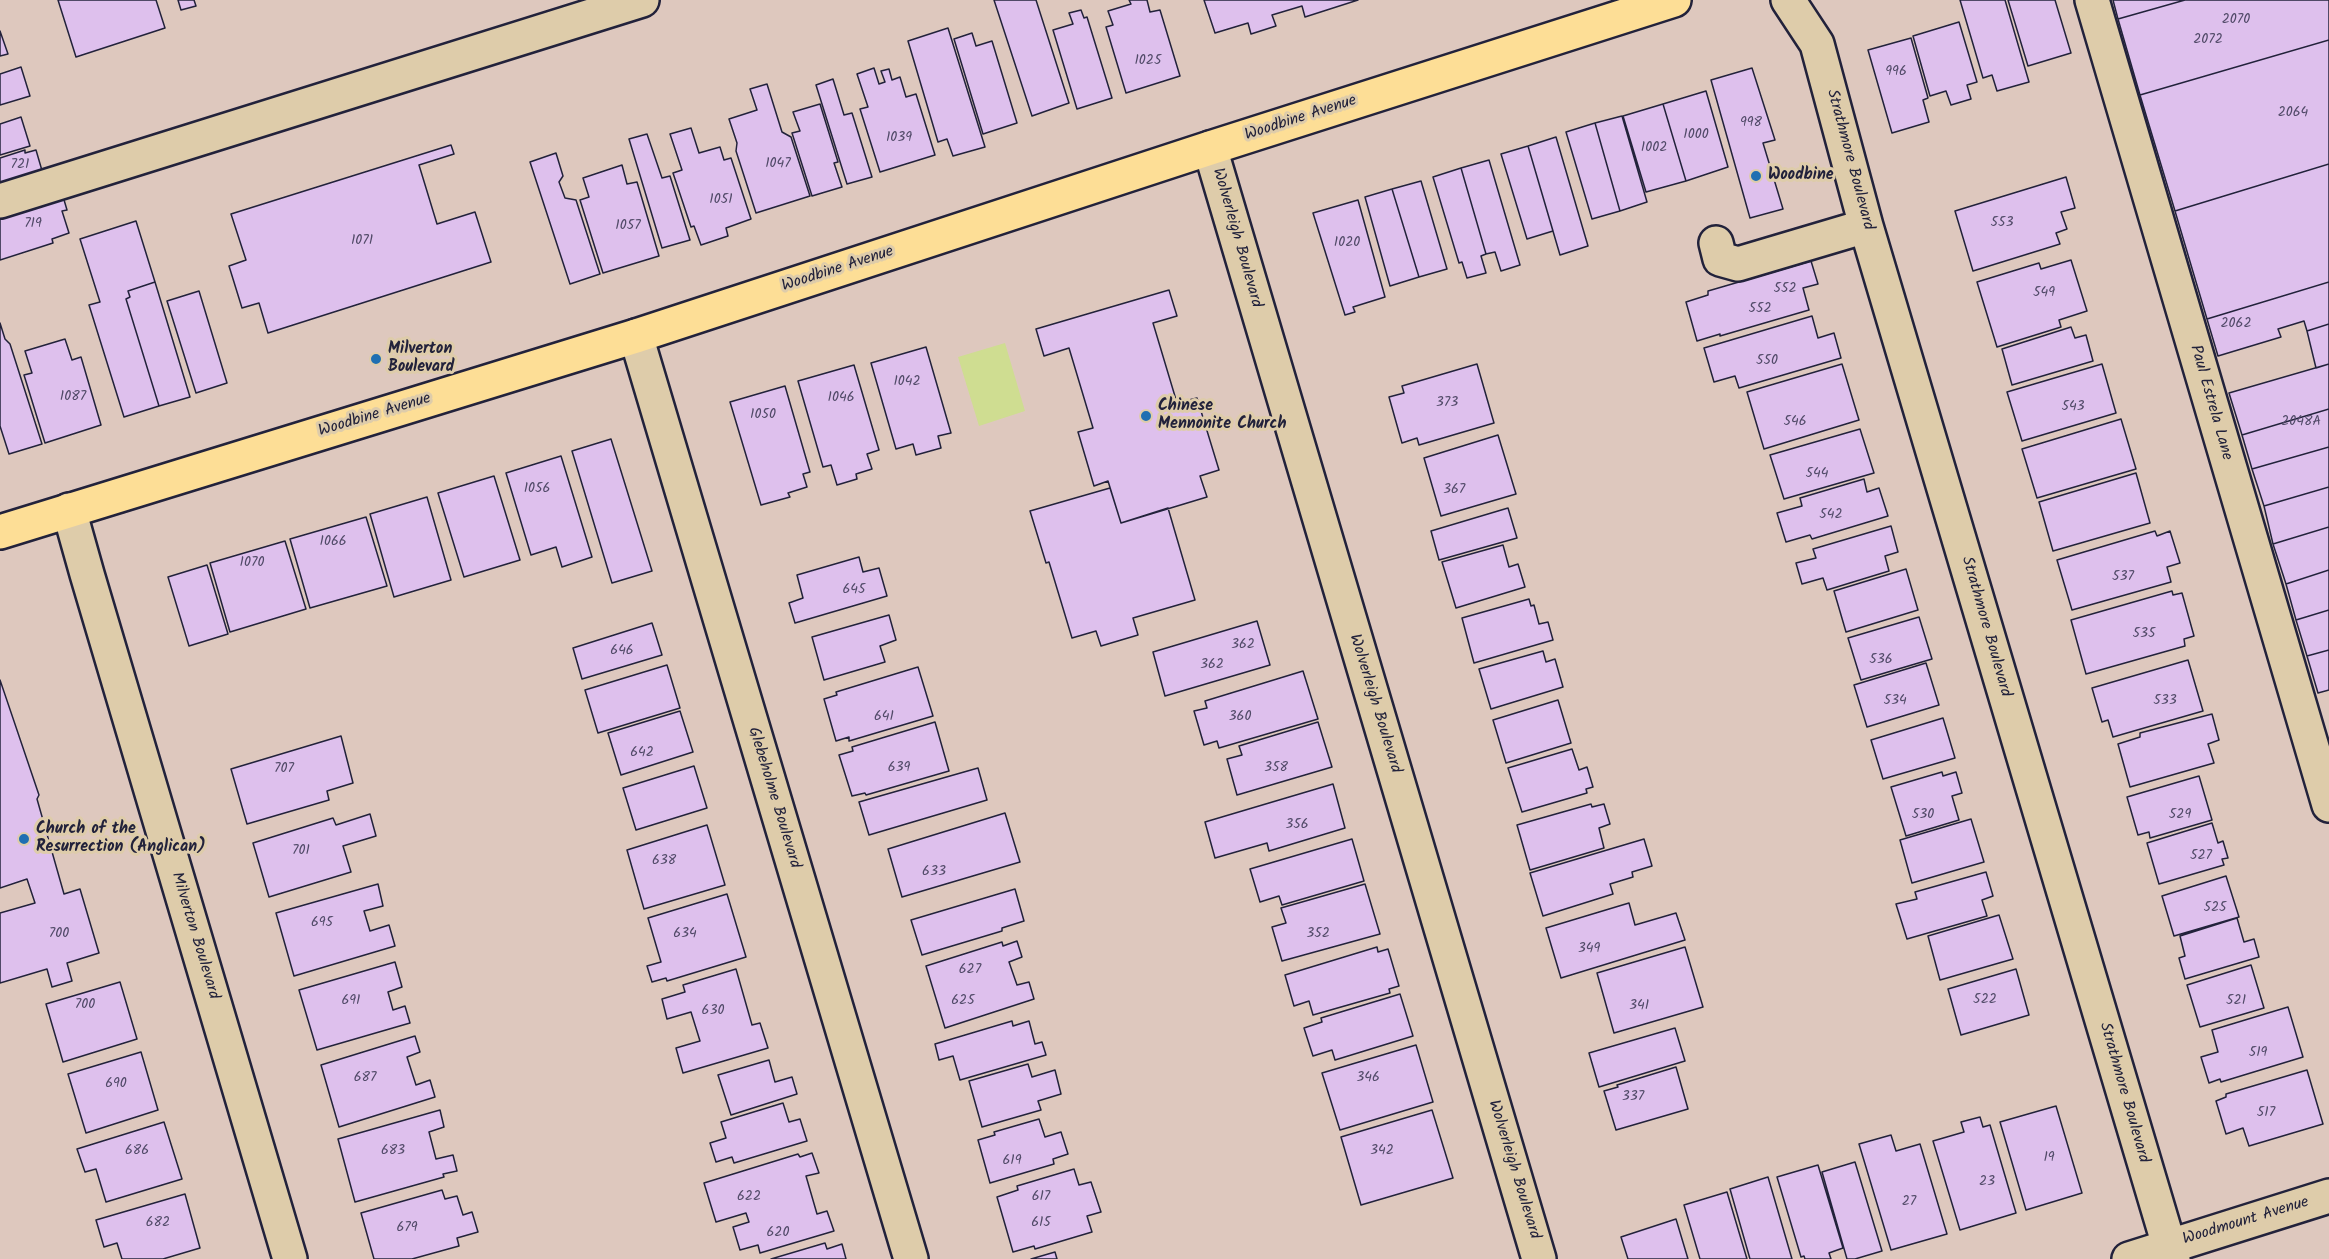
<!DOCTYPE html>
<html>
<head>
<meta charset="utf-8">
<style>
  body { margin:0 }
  canvas { display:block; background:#dec8be }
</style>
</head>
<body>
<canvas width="2329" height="1259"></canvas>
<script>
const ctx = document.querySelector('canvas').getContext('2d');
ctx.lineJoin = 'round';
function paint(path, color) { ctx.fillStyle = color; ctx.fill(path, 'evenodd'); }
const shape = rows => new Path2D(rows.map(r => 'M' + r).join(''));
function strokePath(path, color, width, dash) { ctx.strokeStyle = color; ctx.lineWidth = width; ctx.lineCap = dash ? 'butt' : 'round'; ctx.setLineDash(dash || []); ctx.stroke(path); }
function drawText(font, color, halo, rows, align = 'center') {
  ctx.font = font + ' Kalam,sans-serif'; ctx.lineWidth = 6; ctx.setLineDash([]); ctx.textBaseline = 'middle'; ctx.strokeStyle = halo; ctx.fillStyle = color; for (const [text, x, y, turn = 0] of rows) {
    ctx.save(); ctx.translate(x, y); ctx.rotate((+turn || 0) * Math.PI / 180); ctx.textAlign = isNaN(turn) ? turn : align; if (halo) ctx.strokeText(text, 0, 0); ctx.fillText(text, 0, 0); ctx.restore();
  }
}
const green = shape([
  [1005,343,1025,411,979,426,958,357]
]);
const building = shape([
  [58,0,156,0,165,28,76,57,58,0],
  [178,0,194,0,196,6,181,10,178,0],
  [994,0,1036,0,1069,103,1032,116,994,0],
  [1129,0,1147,0,1150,12,1160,10,1180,76,1126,93,1106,27,1113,25,1108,11,1131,4,1129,0],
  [1204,0,1358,0,1305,17,1302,6,1272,15,1276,26,1251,34,1248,23,1215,33,1204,0],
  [1960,0,2005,0,2029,82,1997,91,1992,75,1983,78,1960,0],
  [2008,0,2055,0,2071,53,2028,66,2008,0],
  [2113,0,2185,0,2118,19,2113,0],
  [2185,0,2329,0,2329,40,2140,95,2118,19,2185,0],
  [1081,10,1084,18,1087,17,1112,98,1077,109,1053,30,1073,24,1069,13,1081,10],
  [1959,22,1977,82,1967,85,1971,99,1951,105,1946,91,1930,96,1913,36,1959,22],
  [948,28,985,147,953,156,947,139,938,142,908,41,948,28],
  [0,31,8,54,0,56,0,31],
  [972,33,976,46,992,41,1017,123,983,134,954,39,972,33],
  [1911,38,1928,98,1923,100,1929,122,1892,133,1868,50,1911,38],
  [2329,40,2329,164,2175,211,2140,95,2329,40],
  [21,67,30,96,0,105,0,74,21,67],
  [874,68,879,84,885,82,881,71,889,69,892,80,900,77,906,97,916,94,935,155,880,172,860,109,868,107,857,74,874,68],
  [1752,68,1775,140,1763,143,1783,209,1750,218,1711,80,1752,68],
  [833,79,844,115,852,113,872,177,847,184,816,85,833,79],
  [767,84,782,132,791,137,810,196,756,213,736,151,737,143,729,119,757,110,750,89,767,84],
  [1706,91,1728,167,1686,181,1663,104,1706,91],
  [820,104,838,162,834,163,842,187,812,196,792,133,800,131,793,112,820,104],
  [1663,104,1686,181,1646,192,1623,116,1663,104],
  [1622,116,1647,202,1620,211,1595,123,1622,116],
  [21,117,30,146,0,155,0,124,21,117],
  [1595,123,1620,211,1592,219,1566,132,1595,123],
  [691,128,699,153,720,147,724,160,731,158,751,219,726,228,728,236,701,245,694,226,691,227,673,173,682,170,670,134,691,128],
  [647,134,662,178,670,176,690,240,662,248,629,139,647,134],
  [1556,137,1588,246,1560,255,1528,146,1556,137],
  [451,145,454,154,419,165,437,224,475,212,491,262,268,333,259,303,242,308,229,266,246,260,231,214,451,145],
  [1528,146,1553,231,1527,239,1501,154,1528,146],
  [25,150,25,153,36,150,43,174,0,189,0,158,25,150],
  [556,153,563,176,559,182,565,198,576,200,600,274,570,284,530,162,556,153],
  [1489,160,1520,265,1501,271,1495,252,1486,254,1461,168,1489,160],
  [2329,164,2329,282,2207,319,2175,211,2329,164],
  [622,165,627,184,637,182,659,256,603,273,580,200,589,197,583,178,622,165],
  [1461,168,1486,254,1481,256,1486,273,1467,278,1462,262,1459,263,1433,177,1461,168],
  [2066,177,2075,208,2061,212,2067,229,2056,233,2060,244,1973,271,1955,211,2066,177],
  [1421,181,1447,269,1419,277,1392,189,1421,181],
  [1392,189,1419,277,1390,286,1365,197,1392,189],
  [62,193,67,210,62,211,69,233,52,239,53,243,0,260,0,217,38,206,62,193],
  [1358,200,1385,297,1353,307,1355,312,1345,315,1313,213,1358,200],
  [136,221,155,282,128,291,130,297,126,299,159,406,124,417,89,305,100,302,80,239,136,221],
  [2071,260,2087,311,2059,320,2061,327,1997,347,1977,282,2039,263,2041,269,2071,260],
  [1811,261,1818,284,1803,288,1809,310,1720,336,1720,334,1697,341,1686,302,1708,295,1708,291,1811,261],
  [155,282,190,397,159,406,126,299,130,297,128,291,155,282],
  [2329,282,2329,324,2307,331,2304,321,2278,329,2281,337,2218,356,2207,319,2329,282],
  [1169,290,1177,316,1153,323,1177,403,1197,398,1219,470,1200,476,1207,497,1121,523,1108,481,1094,486,1078,432,1093,428,1069,348,1044,356,1036,329,1169,290],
  [199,291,227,383,196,393,167,301,199,291],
  [1812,316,1818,338,1834,333,1841,358,1739,388,1735,376,1714,382,1704,348,1812,316],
  [0,323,5,339,10,344,42,444,9,454,0,426,0,323],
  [2329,324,2329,364,2316,368,2307,331,2329,324],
  [2071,327,2075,338,2086,335,2093,361,2012,385,2002,349,2071,327],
  [65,339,72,360,81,357,101,425,45,443,24,375,32,373,25,351,65,339],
  [926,347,951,433,938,436,941,448,916,455,913,444,896,449,871,363,926,347],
  [1477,364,1494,423,1419,445,1417,438,1402,443,1389,397,1404,393,1402,386,1477,364],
  [1842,364,1859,420,1764,449,1747,392,1842,364],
  [2102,364,2116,413,2022,441,2007,392,2102,364],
  [2329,364,2329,409,2242,435,2229,393,2329,364],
  [854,365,879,450,867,454,872,469,856,474,857,479,837,485,831,465,823,467,798,381,854,365],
  [785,386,810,472,803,474,807,487,788,493,790,497,761,505,730,402,785,386],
  [2329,409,2329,447,2252,469,2242,435,2329,409],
  [2121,419,2136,469,2037,498,2022,449,2121,419],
  [1860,429,1874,473,1784,499,1770,455,1860,429],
  [1498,435,1516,494,1441,516,1424,458,1498,435],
  [611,439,652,571,612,583,572,451,611,439],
  [2329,447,2329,487,2264,506,2252,469,2329,447],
  [561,456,592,557,562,567,556,547,531,555,506,473,561,456],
  [2136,473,2150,523,2053,551,2039,502,2136,473],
  [494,476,520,560,464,577,438,493,494,476],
  [1864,479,1867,492,1879,488,1888,516,1812,539,1810,535,1786,542,1777,513,1802,506,1800,498,1864,479],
  [2329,487,2329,527,2273,544,2264,506,2329,487],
  [1110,488,1121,523,1168,508,1195,600,1133,618,1138,635,1101,646,1096,631,1072,638,1049,562,1046,563,1030,511,1110,488],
  [427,497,451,580,394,597,370,514,427,497],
  [1508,508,1517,538,1439,560,1431,531,1508,508],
  [366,517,387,586,310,608,290,539,366,517],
  [1891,526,1898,552,1885,556,1889,571,1827,590,1823,578,1802,584,1796,563,1816,558,1813,549,1891,526],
  [2329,527,2329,570,2286,584,2273,544,2329,527],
  [2155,531,2157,536,2170,531,2180,563,2167,567,2171,582,2072,610,2057,560,2155,531],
  [285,541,306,609,230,632,210,563,285,541],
  [1503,545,1509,567,1518,564,1525,587,1456,608,1442,562,1503,545],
  [859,557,863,572,879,568,887,596,795,623,789,603,803,598,797,575,859,557],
  [207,565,228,634,189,646,168,577,207,565],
  [1906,569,1918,610,1846,632,1834,591,1906,569],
  [2329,570,2329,610,2296,620,2286,584,2329,570],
  [2172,591,2173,595,2182,593,2194,636,2184,639,2185,646,2086,674,2071,620,2172,591],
  [1529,599,1531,606,1534,605,1539,624,1548,622,1553,640,1474,663,1462,618,1529,599],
  [2329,610,2329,650,2307,656,2296,620,2329,610],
  [889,615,896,640,880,646,885,662,824,680,812,637,889,615],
  [1919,617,1932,659,1861,680,1848,638,1919,617],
  [1257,621,1270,665,1165,696,1153,652,1257,621],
  [652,623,662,655,582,679,573,648,652,623],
  [2329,650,2329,690,2318,693,2307,656,2329,650],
  [1543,651,1546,662,1555,659,1563,687,1491,709,1479,669,1543,651],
  [2188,660,2203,711,2113,737,2108,720,2102,722,2092,688,2188,660],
  [1926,663,1939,705,1867,727,1854,685,1926,663],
  [667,665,680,708,598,733,585,690,667,665],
  [918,667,933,716,849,741,849,737,836,741,824,699,837,695,836,692,918,667],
  [1303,671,1318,719,1219,748,1217,741,1204,745,1194,711,1207,708,1205,701,1303,671],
  [0,680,39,795,37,799,64,894,80,889,99,953,67,963,72,981,52,987,47,969,0,983,0,913,35,903,27,879,0,888,0,680],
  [1558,700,1571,743,1506,763,1493,720,1558,700],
  [680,711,693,752,621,775,608,733,680,711],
  [2212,714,2219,740,2208,744,2214,763,2130,787,2118,744,2140,737,2140,733,2212,714],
  [1943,718,1955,758,1883,779,1871,740,1943,718],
  [935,722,949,771,866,795,865,793,852,796,839,755,853,751,852,747,935,722],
  [1318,722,1332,767,1237,795,1227,759,1242,755,1239,746,1318,722],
  [341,736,353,783,327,791,329,800,247,824,231,769,341,736],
  [1572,749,1579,770,1587,767,1593,787,1586,789,1587,793,1522,812,1508,768,1572,749],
  [694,766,707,808,636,830,623,788,694,766],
  [978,768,987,800,869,835,859,802,978,768],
  [1942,772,1943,776,1956,772,1962,793,1952,796,1959,820,1906,836,1891,787,1942,772],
  [2199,776,2212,820,2150,838,2149,832,2138,835,2127,797,2199,776],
  [1333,784,1345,828,1269,851,1267,843,1215,858,1205,822,1333,784],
  [1591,804,1592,807,1604,804,1610,824,1599,828,1604,848,1530,870,1517,825,1591,804],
  [1005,813,1020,862,902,897,888,849,1005,813],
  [370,814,376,836,343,846,351,872,269,897,253,843,333,818,336,825,370,814],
  [1971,819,1984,862,1912,883,1900,840,1971,819],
  [2212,823,2218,843,2223,841,2228,858,2222,859,2224,865,2159,884,2147,843,2212,823],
  [707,825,725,885,644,909,627,850,707,825],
  [1352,839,1364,881,1282,905,1279,896,1260,902,1250,869,1352,839],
  [1644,839,1652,866,1632,872,1633,877,1610,884,1613,894,1543,916,1530,873,1644,839],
  [1986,872,1993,896,1982,900,1987,916,1907,939,1896,904,1917,899,1915,892,1986,872],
  [2226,876,2239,917,2174,936,2162,896,2226,876],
  [378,884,383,906,364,911,370,931,389,925,395,946,294,976,276,913,378,884],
  [1365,884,1380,934,1282,961,1272,927,1286,923,1281,908,1365,884],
  [1015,889,1024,921,1002,928,1002,931,922,955,911,920,1015,889],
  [727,894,746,957,667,981,666,978,652,982,647,966,661,962,648,918,727,894],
  [1629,903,1635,925,1676,913,1685,940,1561,978,1546,928,1629,903],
  [1999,915,2013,959,1940,980,1928,936,1999,915],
  [2237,918,2244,942,2254,939,2259,957,2185,979,2179,958,2185,956,2180,936,2237,918],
  [1017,941,1022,957,1009,962,1017,985,1029,982,1034,999,945,1028,926,966,1002,942,1003,946,1017,941],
  [1377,947,1378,952,1388,949,1399,986,1389,989,1390,993,1313,1015,1309,1001,1294,1006,1285,975,1377,947],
  [1685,947,1703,1007,1614,1033,1597,973,1685,947],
  [395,962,402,987,388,992,393,1010,405,1006,410,1023,317,1050,299,990,395,962],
  [2251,965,2264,1008,2200,1027,2187,985,2251,965],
  [736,969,752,1025,760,1023,768,1048,683,1073,676,1048,700,1041,691,1012,667,1019,662,999,685,992,683,985,736,969],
  [2016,969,2029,1015,1961,1035,1948,989,2016,969],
  [120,982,137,1039,63,1062,46,1004,120,982],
  [1400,994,1413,1036,1335,1060,1332,1050,1313,1056,1304,1028,1322,1022,1321,1018,1400,994],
  [2288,1007,2303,1057,2221,1082,2220,1079,2209,1083,2201,1057,2218,1052,2212,1030,2288,1007],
  [1012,1021,1013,1026,1029,1021,1035,1044,1042,1042,1046,1055,960,1080,953,1056,939,1060,935,1044,1012,1021],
  [1675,1028,1685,1061,1599,1087,1589,1053,1675,1028],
  [415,1036,420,1052,407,1057,416,1085,430,1080,435,1097,339,1127,321,1065,415,1036],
  [1416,1045,1433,1102,1340,1130,1322,1073,1416,1045],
  [141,1052,158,1110,86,1133,68,1074,141,1052],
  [769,1060,775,1082,792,1077,797,1094,731,1115,718,1075,769,1060],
  [1028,1064,1032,1077,1055,1070,1061,1094,1038,1101,1041,1110,982,1127,969,1081,1028,1064],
  [1676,1067,1688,1109,1616,1130,1604,1091,1618,1087,1617,1085,1676,1067],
  [2307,1070,2323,1124,2249,1146,2243,1128,2226,1134,2216,1101,2226,1097,2226,1094,2307,1070],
  [783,1103,789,1122,800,1119,807,1141,734,1163,732,1157,716,1162,710,1143,726,1138,721,1122,783,1103],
  [2056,1106,2082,1193,2026,1210,2000,1122,2056,1106],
  [440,1110,444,1127,429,1132,436,1159,453,1155,457,1171,443,1174,444,1177,355,1202,338,1139,440,1110],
  [1432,1110,1453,1178,1361,1205,1341,1137,1432,1110],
  [1980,1117,1983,1127,1990,1125,2016,1213,1960,1230,1933,1141,1964,1132,1961,1122,1980,1117],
  [1039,1119,1045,1137,1061,1132,1068,1154,1053,1159,1054,1164,990,1183,978,1140,995,1135,994,1132,1039,1119],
  [164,1122,182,1179,106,1202,96,1169,85,1172,77,1149,164,1122],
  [1891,1135,1896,1151,1920,1144,1947,1234,1891,1250,1859,1144,1891,1135],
  [812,1153,819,1173,806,1176,817,1214,827,1211,834,1231,760,1253,758,1245,740,1250,733,1227,749,1222,746,1213,716,1222,704,1183,798,1154,800,1157,812,1153],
  [1855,1162,1882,1251,1855,1259,1847,1259,1822,1172,1855,1162],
  [1818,1165,1843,1248,1829,1253,1831,1259,1805,1259,1804,1256,1801,1257,1777,1177,1818,1165],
  [1074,1169,1079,1185,1091,1182,1101,1212,1087,1216,1092,1232,1035,1249,1034,1246,1013,1252,997,1197,1018,1190,1017,1186,1074,1169],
  [1768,1177,1792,1259,1750,1259,1730,1189,1768,1177],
  [442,1190,445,1199,457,1196,463,1215,472,1212,478,1232,457,1238,459,1246,412,1259,374,1259,361,1213,442,1190],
  [1727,1192,1747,1259,1700,1259,1684,1205,1727,1192],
  [185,1194,200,1248,163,1259,122,1259,117,1243,104,1247,96,1220,185,1194],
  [1676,1219,1688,1259,1628,1259,1621,1237,1676,1219],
  [825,1243,827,1249,842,1244,846,1259,771,1259,825,1243],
  [1055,1252,1057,1259,1031,1259,1055,1252]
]);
const minor = shape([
  [1788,0,1817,44,1866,226,2173,1259],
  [2092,0,2329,805],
  [1210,148,1539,1259],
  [0,201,642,0],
  [1716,243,1720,259,1738,264,1866,226],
  [636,336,911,1259],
  [69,510,87,574,290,1259],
  [2129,1259,2329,1196]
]);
const major = shape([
  [0,532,636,336,1210,148,1674,0]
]);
const markers = [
  [1756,176,6,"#1f6fb2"],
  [376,359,6,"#1f6fb2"],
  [1146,416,6,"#1f6fb2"],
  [24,839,6,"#1f6fb2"]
];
const numberNames = [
  ["2070",2236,21],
  ["2072",2208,41],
  ["1025",1148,62],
  ["996",1896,73],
  ["2064",2293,114],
  ["998",1751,124],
  ["1000",1696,136],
  ["1039",899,139],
  ["1002",1654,149],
  ["1047",778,165],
  ["721",20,166],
  ["1051",721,201],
  ["553",2002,224],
  ["719",33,225],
  ["1057",628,227],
  ["1071",362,242],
  ["1020",1347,244],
  ["552",1785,290],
  ["549",2044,294],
  ["552",1760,310],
  ["2062",2236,325],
  ["550",1767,362],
  ["1042",907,383],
  ["1087",73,398],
  ["1046",841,399],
  ["373",1447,404],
  ["543",2073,408],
  ["1050",763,416],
  ["546",1795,423],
  ["2048A",2301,423],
  ["544",1817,475],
  ["1056",537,490],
  ["367",1454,491],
  ["542",1831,516],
  ["1066",333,543],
  ["1070",252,564],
  ["537",2123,578],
  ["645",854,591],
  ["535",2144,635],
  ["362",1243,646],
  ["646",622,652],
  ["536",1881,661],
  ["362",1212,666],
  ["534",1895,702],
  ["533",2165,702],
  ["641",884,718],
  ["360",1240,718],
  ["642",642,754],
  ["639",899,769],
  ["358",1276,769],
  ["707",284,770],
  ["530",1923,816],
  ["529",2180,816],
  ["356",1297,826],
  ["701",301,852],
  ["527",2201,857],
  ["638",664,862],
  ["633",934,873],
  ["525",2215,909],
  ["695",322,924],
  ["700",59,935],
  ["634",685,935],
  ["352",1318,935],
  ["349",1589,950],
  ["627",970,971],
  ["522",1985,1001],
  ["691",351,1002],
  ["625",963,1002],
  ["521",2236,1002],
  ["700",85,1006],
  ["341",1639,1007],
  ["630",713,1012],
  ["519",2258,1054],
  ["687",365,1079],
  ["346",1368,1079],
  ["690",116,1085],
  ["337",1633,1098],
  ["517",2266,1114],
  ["686",137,1152],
  ["683",393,1152],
  ["342",1382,1152],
  ["19",2049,1159],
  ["619",1012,1162],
  ["23",1987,1183],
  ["622",749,1198],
  ["617",1041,1198],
  ["27",1909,1203],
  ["682",158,1224],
  ["615",1041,1224],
  ["679",407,1229],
  ["620",778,1234]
];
const streetNames = [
  ["Woodbine Avenue",1301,119,-18],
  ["Strathmore Boulevard",1849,160,75],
  ["Wolverleigh Boulevard",1236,238,74],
  ["Woodbine Avenue",838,270,-18],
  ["Paul Estrela Lane",2210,403,74],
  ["Woodbine Avenue",375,416,-17],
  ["Strathmore Boulevard",1985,627,74],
  ["Wolverleigh Boulevard",1374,704,73],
  ["Glebeholme Boulevard",773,798,73],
  ["Milverton Boulevard",194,936,73],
  ["Strathmore Boulevard",2123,1093,74],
  ["Wolverleigh Boulevard",1513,1170,73],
  ["Woodmount Avenue",2246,1222,-17]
];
const poiNames = [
  ["Woodbine",1768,176],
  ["Milverton",388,350],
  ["Boulevard",388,368],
  ["Chinese",1158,407],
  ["Mennonite Church",1158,425],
  ["Church of the",36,830],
  ["Resurrection (Anglican)",36,848]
];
paint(green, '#cfdd91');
paint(building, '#dec0ed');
strokePath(building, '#22223b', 1.5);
strokePath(minor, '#22223b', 38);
strokePath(major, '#22223b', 38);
strokePath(minor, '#deccaa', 33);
strokePath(major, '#fdde96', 33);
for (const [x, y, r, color] of markers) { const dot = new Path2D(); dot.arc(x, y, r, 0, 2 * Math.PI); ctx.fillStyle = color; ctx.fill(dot); strokePath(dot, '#deccaa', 2); }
drawText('14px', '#514a68', null, numberNames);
drawText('16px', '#22223b', '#deccaa', streetNames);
drawText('bold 16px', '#22223b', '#deccaa', poiNames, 'left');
</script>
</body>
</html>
